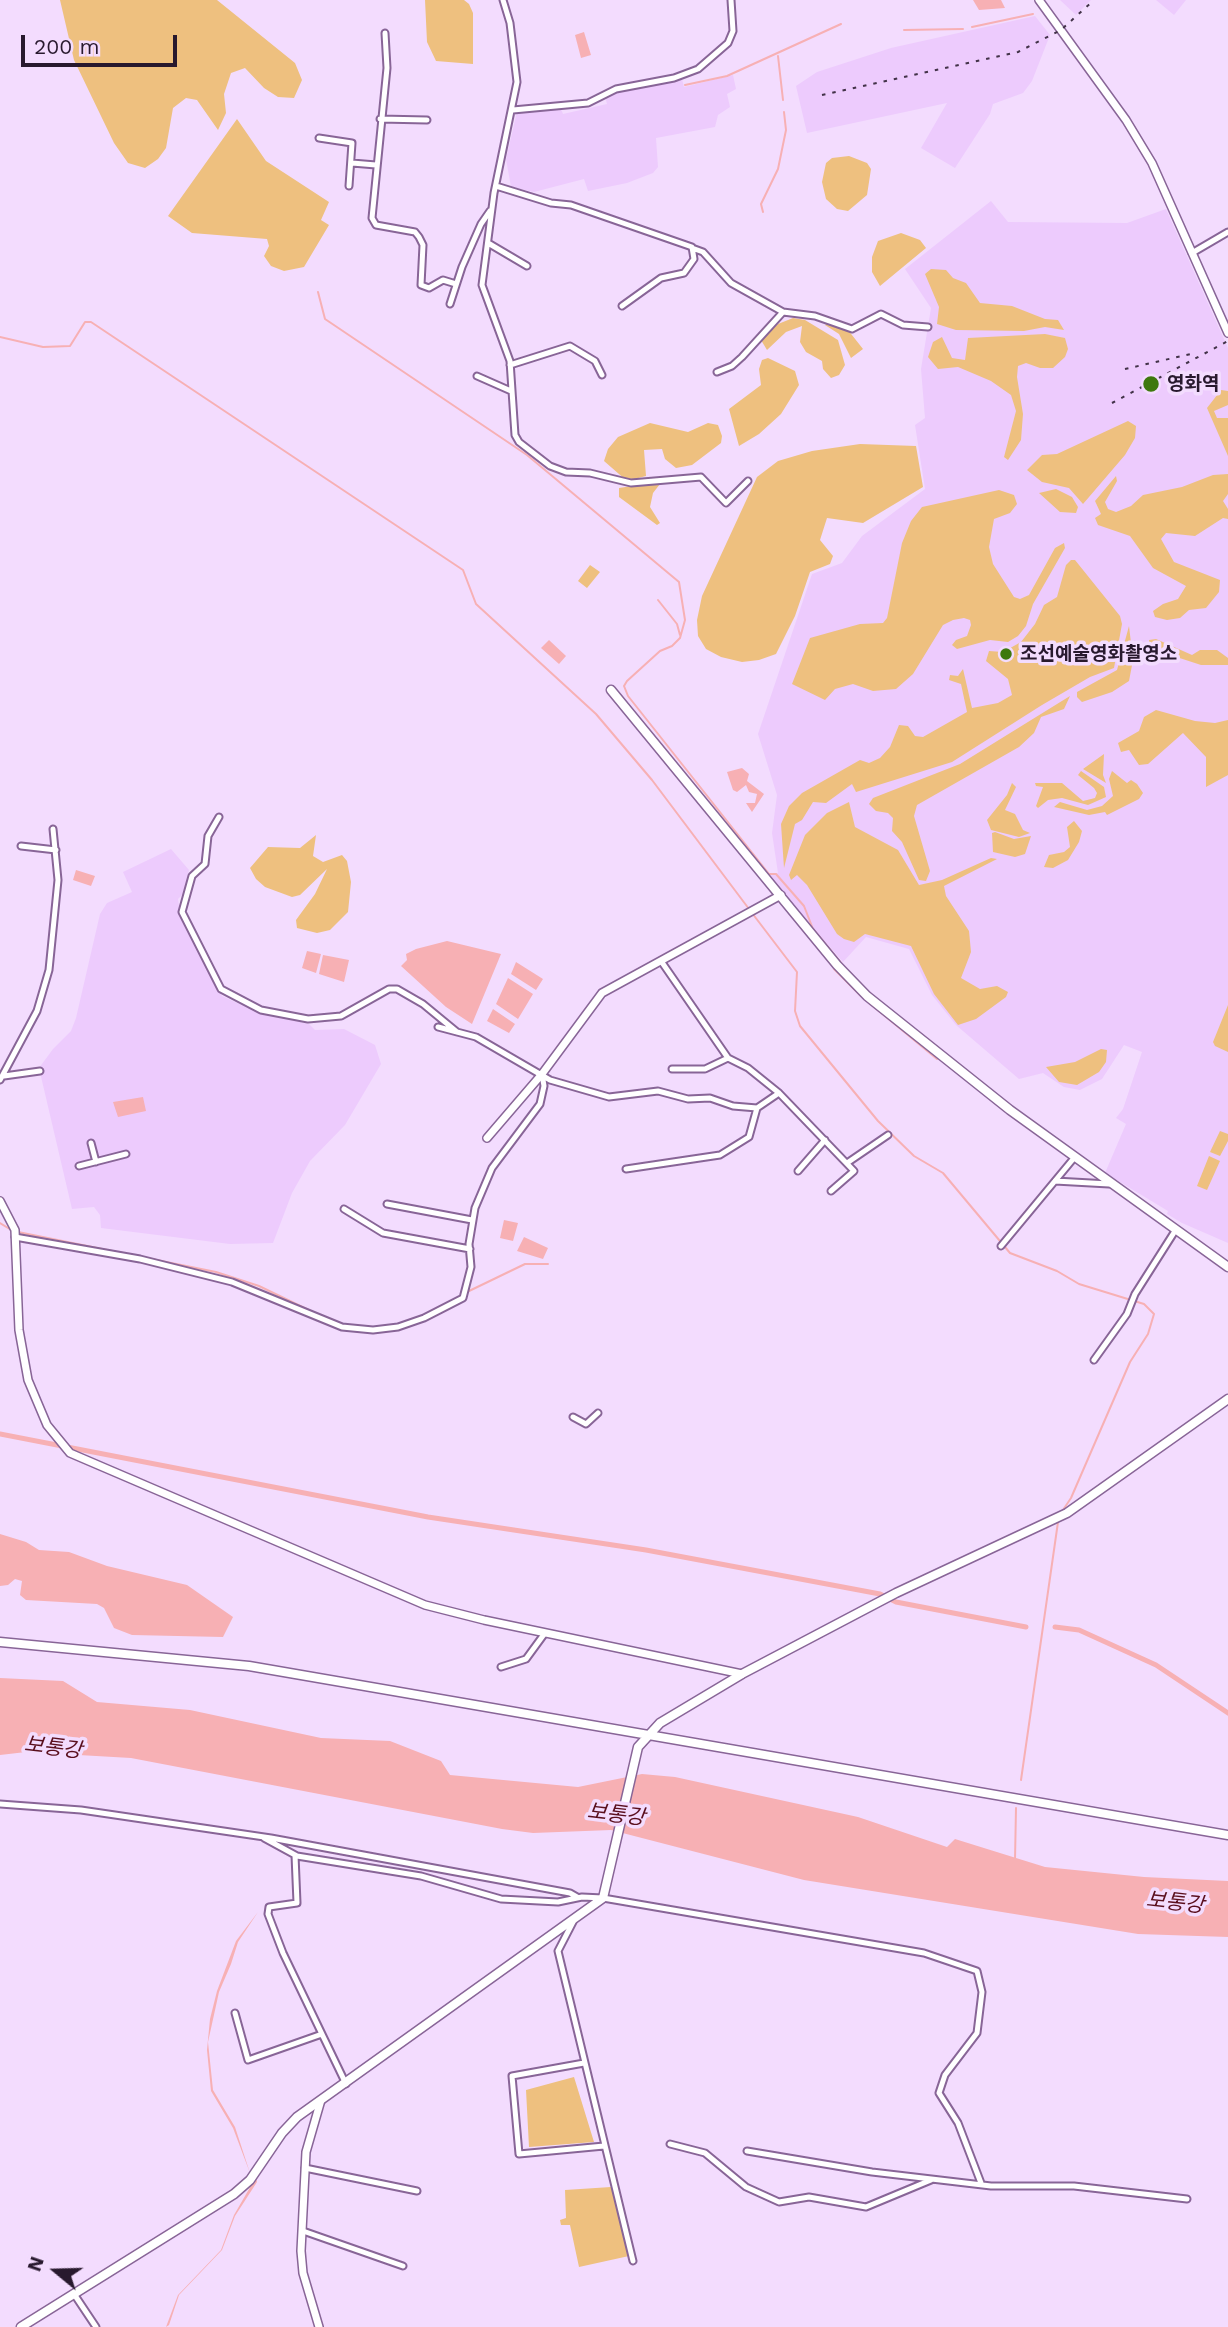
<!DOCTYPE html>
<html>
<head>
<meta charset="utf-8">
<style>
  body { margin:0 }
  #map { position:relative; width:1228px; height:2327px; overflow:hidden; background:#f3dcfe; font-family:"Work Sans",sans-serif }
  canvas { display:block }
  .north { position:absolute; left:21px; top:2236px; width:70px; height:70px; -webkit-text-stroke:5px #f3dcfe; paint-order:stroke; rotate:289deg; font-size:19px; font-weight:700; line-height:28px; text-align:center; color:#28192e }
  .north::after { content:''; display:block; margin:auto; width:24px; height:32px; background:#28192e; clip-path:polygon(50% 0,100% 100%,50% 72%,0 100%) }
  .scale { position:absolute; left:21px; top:35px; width:156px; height:32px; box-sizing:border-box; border:4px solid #28192e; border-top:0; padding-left:9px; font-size:21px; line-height:24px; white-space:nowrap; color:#28192e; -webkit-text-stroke:5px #f3dcfe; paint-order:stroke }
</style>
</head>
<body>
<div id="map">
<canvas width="1228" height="2327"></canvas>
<div class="north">N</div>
<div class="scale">200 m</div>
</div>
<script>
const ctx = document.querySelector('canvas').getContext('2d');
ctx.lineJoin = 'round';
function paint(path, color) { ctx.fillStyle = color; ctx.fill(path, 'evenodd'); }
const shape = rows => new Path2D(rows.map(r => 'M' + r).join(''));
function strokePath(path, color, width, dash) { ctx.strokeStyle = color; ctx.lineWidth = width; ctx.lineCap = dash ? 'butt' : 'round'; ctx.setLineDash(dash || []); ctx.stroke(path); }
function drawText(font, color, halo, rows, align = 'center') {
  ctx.font = font + ' "Work Sans","Noto Sans KR",sans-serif'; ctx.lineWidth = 7; ctx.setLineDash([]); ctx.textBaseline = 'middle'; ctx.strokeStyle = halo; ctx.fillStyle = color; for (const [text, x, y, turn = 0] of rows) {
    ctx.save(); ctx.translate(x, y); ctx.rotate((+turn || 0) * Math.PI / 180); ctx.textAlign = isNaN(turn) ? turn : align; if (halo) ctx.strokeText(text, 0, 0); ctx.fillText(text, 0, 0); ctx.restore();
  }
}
const built = shape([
  [1060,0,1091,0,1076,15],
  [1156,0,1186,0,1174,15],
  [1035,16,1050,35,1032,81,1023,93,993,104,990,114,955,168,921,148,947,103,807,133,796,86,817,72,891,48],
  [733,75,736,89,727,94,730,107,718,115,715,127,656,138,658,167,653,173,627,183,588,191,584,179,534,192,511,187,506,159,517,112,561,109,563,114,607,104,605,96,628,89,682,79,684,87],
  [991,201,1008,222,1127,223,1166,209,1228,348,1228,1243,1182,1223,1167,1214,1168,1211,1105,1173,1126,1124,1116,1118,1123,1109,1142,1052,1124,1045,1102,1079,1080,1090,1064,1087,1043,1073,1019,1079,956,1025,932,995,909,949,866,937,843,962,765,874,778,873,772,833,777,795,758,734,812,574,842,563,862,536,925,489,915,425,925,418,921,369,931,308,905,269],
  [171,849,189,870,183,894,178,899,181,918,222,996,257,1012,309,1024,315,1030,344,1029,375,1045,381,1064,345,1125,310,1161,292,1193,273,1243,230,1244,101,1228,100,1215,94,1207,72,1209,39,1068,53,1049,71,1031,76,1018,100,914,107,903,132,892,123,872]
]);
const green = shape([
  [60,0,217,0,295,63,302,80,294,98,278,97,264,88,245,68,231,73,224,94,226,113,218,130,197,100,186,98,173,108,166,148,158,159,145,168,128,163,114,143,74,60],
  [425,0,464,0,469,4,473,13,473,64,436,61,427,42],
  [237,119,266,161,329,202,321,220,329,225,304,267,284,271,271,266,264,256,269,246,267,239,192,233,168,216],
  [849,156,867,163,871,169,867,195,848,211,837,209,826,199,822,182,826,163,832,158],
  [901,233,920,240,926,248,880,286,872,272,872,257,878,241],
  [931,269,946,270,953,278,966,283,980,303,1012,306,1045,319,1058,320,1064,330,1045,327,1024,331,956,330,937,324,939,307,925,274],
  [793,318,805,320,838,340,845,365,839,375,831,378,823,369,822,361,806,352,800,342,802,326,786,332,767,350,761,340,778,324],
  [828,323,848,330,863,349,851,358,839,334,825,325],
  [1045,334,1065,338,1068,349,1065,357,1053,368,1040,368,1026,363,1018,366,1017,377,1023,414,1021,440,1008,460,1004,457,1016,411,1011,395,991,381,958,367,938,369,928,357,933,342,942,337,952,358,965,360,968,338],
  [768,358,795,371,799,385,781,414,759,434,739,446,729,409,761,385,759,369,762,360],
  [1221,390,1228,391,1228,405,1214,411,1217,418,1228,418,1228,456,1207,408],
  [1128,421,1136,426,1135,438,1125,455,1083,504,1069,488,1042,482,1027,470,1042,455,1057,454],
  [650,423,688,432,708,423,718,425,722,436,721,443,692,465,676,468,665,459,662,449,644,450,646,476,627,481,604,461,608,449,618,437],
  [860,444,916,446,923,487,863,523,827,518,820,540,833,556,830,564,810,572,795,616,776,654,759,660,742,662,721,657,706,649,698,636,697,620,702,596,757,477,778,461,812,451],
  [1228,474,1228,494,1223,501,1228,509,1228,519,1223,518,1195,536,1166,533,1161,539,1174,562,1220,580,1219,592,1206,608,1189,610,1180,618,1167,620,1155,617,1153,611,1163,604,1178,599,1186,586,1153,568,1130,536,1098,525,1095,518,1101,514,1095,501,1116,476,1117,481,1105,502,1108,509,1116,512,1131,506,1143,495,1182,487,1213,475],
  [651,483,660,484,653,493,650,507,660,523,657,525,619,497,619,488],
  [1056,489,1072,497,1078,507,1076,513,1060,512,1039,493],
  [999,490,1014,495,1017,504,1010,513,994,519,989,547,993,564,1014,597,1020,599,1029,595,1055,548,1064,543,1065,548,1033,604,1026,626,1018,636,1008,642,990,640,957,649,952,645,956,640,967,636,971,625,970,620,964,618,953,620,943,625,913,674,896,689,873,691,853,684,835,689,825,700,792,684,810,638,860,624,883,623,887,618,902,543,911,521,922,507],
  [1071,560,1075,560,1120,616,1122,624,1114,668,1090,677,1042,705,952,762,856,792,852,784,826,803,813,802,802,820,795,824,784,868,781,824,789,806,802,793,860,760,869,763,880,758,890,747,899,725,908,726,915,736,923,737,967,712,961,684,949,680,950,675,958,676,963,669,972,708,998,703,1012,695,1008,679,986,661,989,651,1003,652,1021,642,1035,624,1044,605,1057,597,1066,565],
  [590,565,600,572,587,588,578,581],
  [1129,626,1133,660,1129,681,1112,692,1082,702,1077,697,1077,692,1117,670],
  [1156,639,1192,655,1200,650,1217,650,1228,658,1228,665,1201,665,1149,648,1149,640],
  [1070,696,1064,709,1041,717,1034,733,1019,747,917,805,914,816,930,871,926,881,919,880,902,842,892,831,893,818,888,813,876,811,869,804,873,798,960,764],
  [1156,710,1195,721,1215,723,1228,720,1228,775,1206,787,1206,757,1183,733,1148,764,1139,765,1129,750,1121,752,1118,743,1139,731,1144,717],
  [1104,754,1103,775,1106,783,1083,769],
  [1081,771,1104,787,1106,797,1088,805,1062,798,1048,800,1038,808,1036,806,1043,787,1036,786,1035,783,1062,783,1083,801,1095,798,1097,793,1094,788,1078,775],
  [1112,771,1127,783,1131,780,1137,784,1143,793,1139,799,1107,815,1105,812,1089,815,1054,807,1060,802,1087,810,1102,806,1113,796,1109,779],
  [1012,783,1016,787,1005,810,1015,814,1023,830,1030,833,1019,837,991,830,987,820,1007,795],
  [849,802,855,827,898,850,919,885,942,880,991,858,997,859,944,886,946,896,969,931,971,952,961,978,980,989,997,986,1008,992,1006,997,976,1019,958,1025,934,994,911,946,865,934,854,942,844,939,837,934,807,885,797,875,791,880,789,875,805,835,827,813],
  [1074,821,1082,831,1079,842,1068,860,1053,868,1044,867,1049,855,1064,852,1070,847,1067,827],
  [995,832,1014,839,1031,836,1025,854,1015,857,993,852,992,833],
  [316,835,313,856,323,862,342,855,347,861,351,882,348,912,330,930,317,933,297,928,296,920,315,894,327,869,300,895,292,897,265,887,256,879,250,868,268,847,300,848],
  [1228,1005,1228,1052,1215,1046,1213,1042],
  [1101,1049,1107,1050,1106,1062,1099,1072,1077,1085,1059,1082,1046,1067,1075,1062],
  [1220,1131,1228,1134,1228,1141,1220,1156,1210,1152],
  [1209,1156,1220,1161,1207,1190,1197,1186],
  [574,2077,594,2142,529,2147,526,2090],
  [611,2187,629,2256,579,2267,570,2225,561,2225,560,2220,566,2218,565,2190]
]);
const water = shape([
  [973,0,1001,0,1005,8,979,10],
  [584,32,591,55,581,58,575,35],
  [549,640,566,656,559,664,541,648],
  [742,768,749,774,747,781,764,794,752,812,746,803,755,803,757,794,749,792,746,785,737,792,733,790,727,772],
  [76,870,95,876,91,886,73,880],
  [447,941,501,954,472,1024,446,1007,401,966,407,960,406,954,416,949],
  [307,951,321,954,316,973,302,968],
  [323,955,349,960,344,982,319,974],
  [516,962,543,979,536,990,511,974],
  [508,978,533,994,518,1019,496,1004],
  [493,1009,515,1024,509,1033,487,1021],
  [143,1097,146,1111,118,1117,113,1102],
  [504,1220,518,1223,513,1241,500,1238],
  [524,1237,548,1248,543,1259,517,1251],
  [0,1534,26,1542,39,1550,69,1552,107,1566,187,1585,233,1617,223,1637,132,1635,114,1628,104,1608,97,1604,26,1600,20,1595,22,1581,15,1579,8,1585,0,1586],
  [0,1678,63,1681,97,1702,190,1710,321,1738,390,1741,441,1761,450,1775,578,1787,642,1774,675,1777,858,1817,947,1847,955,1839,1045,1867,1144,1877,1228,1881,1228,1937,1138,1934,804,1880,611,1830,533,1833,502,1829,131,1758,26,1752,0,1755],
  [258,1912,238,1942,231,1964,219,1992,208,2042,213,2090,235,2127,250,2173,233,2128,211,2091,207,2050,210,2019,217,1991,236,1941],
  [256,2177,257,2182,235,2216,222,2250,179,2295,169,2325,166,2327,178,2295,221,2250,234,2215]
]);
const stream = shape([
  [972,27,1033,14],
  [904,30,963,29],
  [778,56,783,100],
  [685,85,727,76,841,24],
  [763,212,761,204,778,169,786,130,784,112],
  [318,292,325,319,527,455,679,582,685,620,680,638,672,646,660,651,627,681,624,686,628,696,769,874,776,874,804,906,813,929,841,963],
  [0,337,43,347,70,346,85,322,91,322,463,570,476,604,596,714,652,780,749,909],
  [658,600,677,624,680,635],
  [752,913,797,972,795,1011,800,1026,878,1121,914,1156,943,1173,1010,1253,1057,1271,1079,1284,1144,1304,1154,1314,1148,1334,1130,1362,1071,1498,1061,1513],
  [834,969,861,996],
  [868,1002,937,1059],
  [0,1223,13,1231],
  [18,1232,216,1272,259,1286,319,1315],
  [467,1292,525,1264,548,1264],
  [1021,1780,1058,1522],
  [1015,1860,1016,1808]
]);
const canal = shape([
  [0,1434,428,1517,646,1550,880,1594,896,1602,1026,1627],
  [1055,1627,1079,1630,1156,1665,1228,1713]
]);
const minor = shape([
  [503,0,510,23,517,82,494,193,482,285,510,361,515,435,519,442,550,466,566,472,590,473,631,483,701,477,726,503,748,481],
  [385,33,387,68,372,218,376,225,415,232,419,237,423,245,421,285,429,288,443,280,456,284],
  [513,110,588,103,616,89,674,78,698,69,728,43,733,31,731,0],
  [380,119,427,120],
  [319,138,352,143,349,186],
  [352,163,376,165],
  [496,186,551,203,571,205,692,247,694,259,684,273,661,278,622,306],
  [488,243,527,266],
  [692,248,703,252,731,283,783,312,815,316,852,329,881,314,903,325,928,327],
  [1192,253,1228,232],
  [450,304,462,267,481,224,490,211],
  [510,365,570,346,595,361,602,375],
  [717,372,732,366,742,357,783,312],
  [477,376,511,391],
  [219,817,208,836,205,864,192,876,182,912,221,989,261,1010,308,1019,341,1016,389,989,397,989,423,1004,457,1032],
  [21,846,56,850],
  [661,961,728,1058],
  [438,1027,476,1037,550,1080,609,1097,658,1091,688,1099,710,1098,733,1106,757,1108,779,1093],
  [672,1069,705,1069,728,1058,748,1068,779,1093,854,1171,831,1191],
  [4,1076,40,1071],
  [0,1080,37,1011,49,970,58,880,53,829],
  [91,1143,96,1162],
  [847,1163,888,1135],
  [79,1166,126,1154],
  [626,1169,720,1155,749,1137,757,1108],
  [798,1171,825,1140],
  [1055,1181,1109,1184],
  [387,1204,472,1220],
  [344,1209,383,1233,470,1249],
  [15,1237,140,1259,232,1282,342,1327,373,1330,398,1327,424,1318,463,1298,471,1267,469,1244,475,1208,492,1168,540,1104,544,1086,542,1074],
  [1001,1246,1074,1158],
  [1094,1360,1127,1314,1135,1294,1175,1231],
  [573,1417,586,1424,598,1413],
  [501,1667,526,1659,545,1633],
  [0,1804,81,1810,271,1838,570,1893,577,1897],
  [264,1838,297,1856,421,1876,501,1899,558,1902,582,1897,603,1898,924,1953,977,1971,982,1992,977,2033,945,2075,939,2093,958,2123,981,2183],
  [295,1855,297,1903,269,1907,268,1914,283,1953,346,2084],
  [573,1922,558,1951,633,2261],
  [235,2013,248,2060,322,2034],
  [584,2063,512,2076,519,2154,604,2146],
  [670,2144,705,2153,746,2187,779,2202,809,2197,866,2207,931,2180],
  [747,2151,872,2172,991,2186,1074,2186,1187,2199],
  [305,2168,417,2191],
  [303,2231,403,2266],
  [74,2294,96,2327]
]);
const tertiary = shape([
  [1039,0,1126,120,1152,163,1228,333],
  [487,1138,542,1074,602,993,781,895],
  [0,1201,15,1230,19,1330,28,1380,47,1425,70,1453,425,1605,484,1620,742,1674],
  [319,2327,303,2273,301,2251,306,2152,321,2100]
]);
const secondary = shape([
  [611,690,837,965,867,996,1010,1110,1228,1267],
  [0,1642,249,1666,1228,1835],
  [21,2327,234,2194,250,2180,282,2133,297,2117,603,1898,638,1747,660,1723,742,1674,896,1593,1067,1513,1228,1399]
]);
const rail = shape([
  [822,95,1018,52,1061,30,1094,0],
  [1125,369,1195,353],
  [1112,403,1228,341]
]);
const markers = [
  [1151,384,9,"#3e780d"],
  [1006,654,7,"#3e780d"]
];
const poiNames = [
  ["영화역",1167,384],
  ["조선예술영화촬영소",1020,654]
];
const waterNames = [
  ["보통강",53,1748,7],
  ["보통강",616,1815,7],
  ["보통강",1175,1903,6]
];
paint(built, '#edcbfd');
paint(green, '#eec07f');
paint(water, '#f7b0b4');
strokePath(stream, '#f7b0b4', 2);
strokePath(canal, '#f7b0b4', 5);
strokePath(minor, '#886597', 9);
strokePath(tertiary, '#886597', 10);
strokePath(secondary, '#886597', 11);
strokePath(minor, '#fff', 5);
strokePath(tertiary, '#fff', 7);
strokePath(secondary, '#fff', 8);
strokePath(rail, '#423248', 2, [3.5, 7]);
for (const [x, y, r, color] of markers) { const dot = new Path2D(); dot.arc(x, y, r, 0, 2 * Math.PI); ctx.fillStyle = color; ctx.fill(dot); strokePath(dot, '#f3dcfe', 2.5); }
drawText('bold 19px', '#28192e', '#f3dcfe', poiNames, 'left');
drawText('italic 21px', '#5a0f1e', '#f3dcfe', waterNames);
</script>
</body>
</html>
